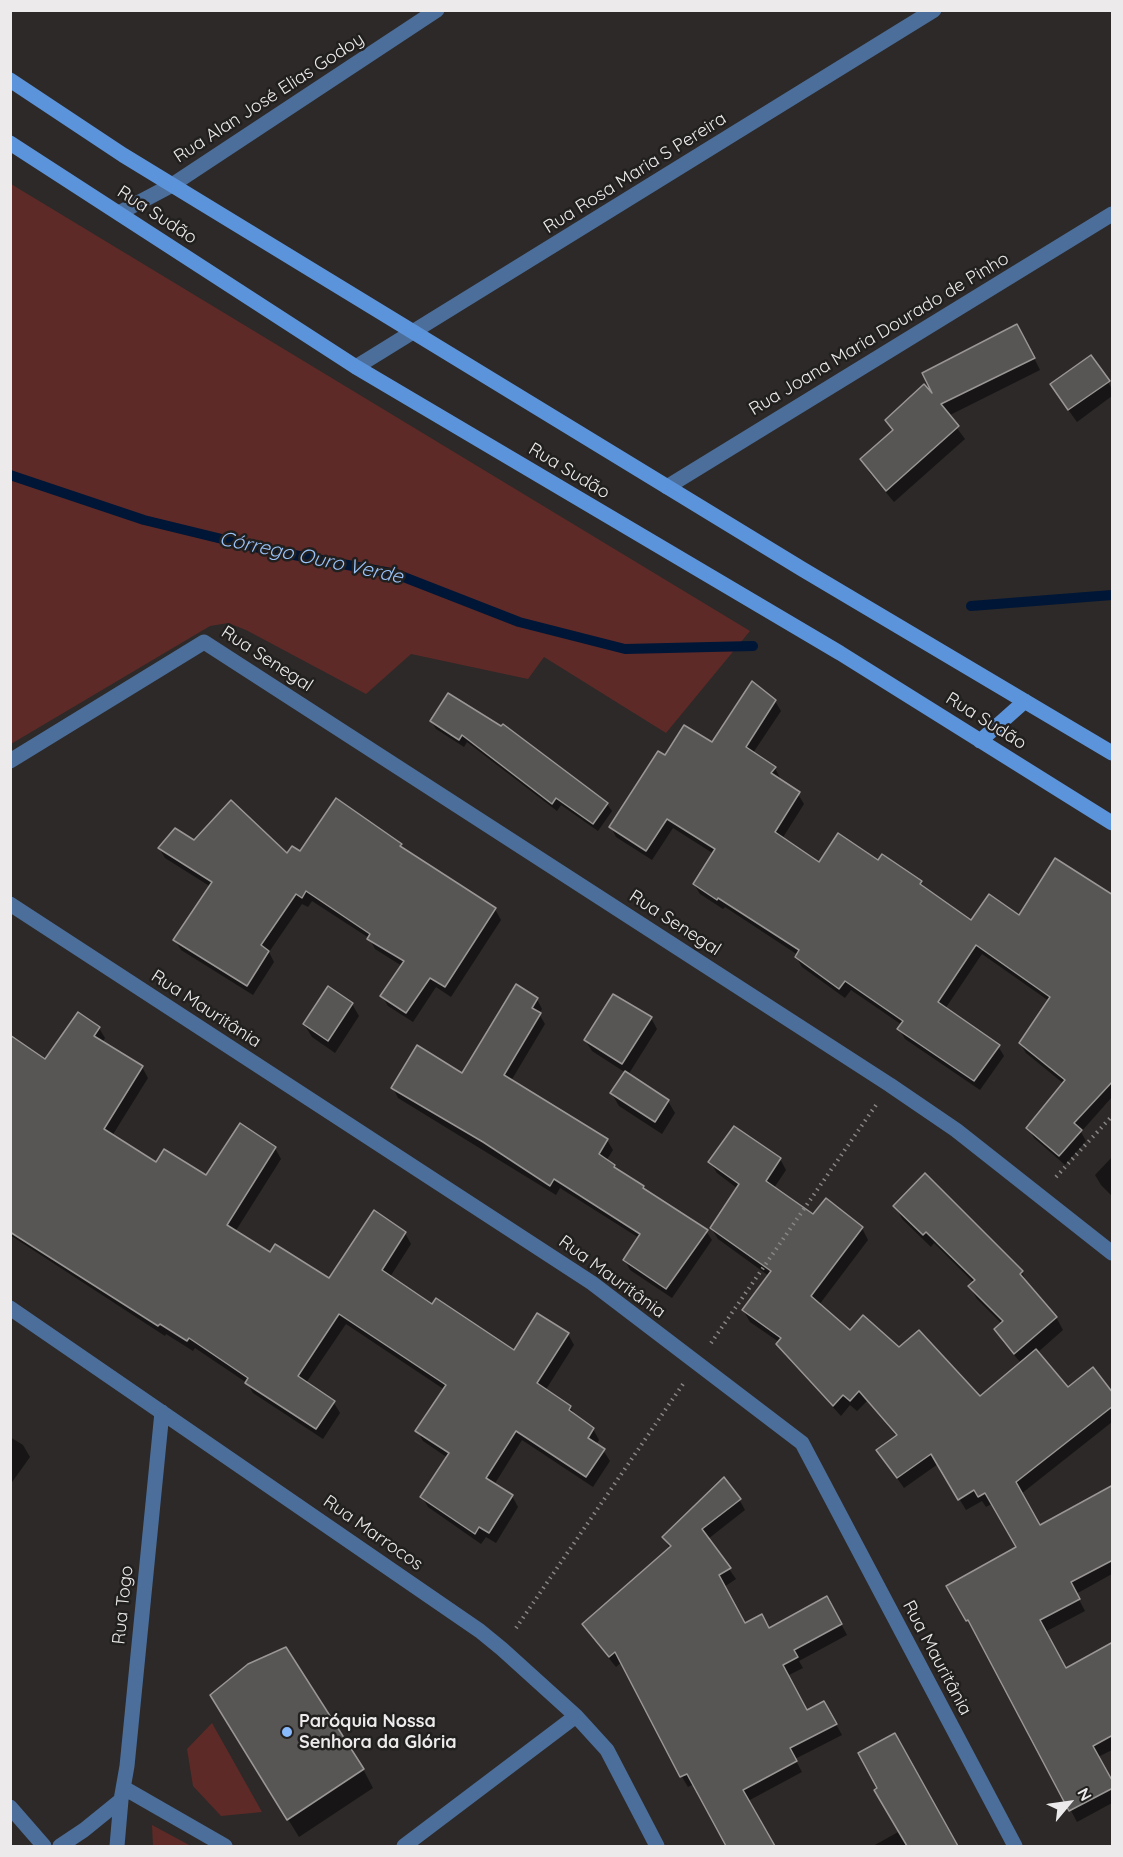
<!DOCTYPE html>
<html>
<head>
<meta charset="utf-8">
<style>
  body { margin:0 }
  #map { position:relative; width:1123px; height:1857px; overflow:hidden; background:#2c2928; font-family:Quicksand,sans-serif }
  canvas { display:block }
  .frame { position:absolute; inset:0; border:12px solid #eceaea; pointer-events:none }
  .north { position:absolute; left:1039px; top:1773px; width:60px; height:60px; -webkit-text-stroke:4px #221f1f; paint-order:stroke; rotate:61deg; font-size:16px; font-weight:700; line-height:24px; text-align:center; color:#eceaea }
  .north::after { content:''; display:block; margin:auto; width:21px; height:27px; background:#eceaea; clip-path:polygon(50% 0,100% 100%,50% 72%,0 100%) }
</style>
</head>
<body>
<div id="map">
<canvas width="1123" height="1857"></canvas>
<div class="frame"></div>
<div class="north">N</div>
</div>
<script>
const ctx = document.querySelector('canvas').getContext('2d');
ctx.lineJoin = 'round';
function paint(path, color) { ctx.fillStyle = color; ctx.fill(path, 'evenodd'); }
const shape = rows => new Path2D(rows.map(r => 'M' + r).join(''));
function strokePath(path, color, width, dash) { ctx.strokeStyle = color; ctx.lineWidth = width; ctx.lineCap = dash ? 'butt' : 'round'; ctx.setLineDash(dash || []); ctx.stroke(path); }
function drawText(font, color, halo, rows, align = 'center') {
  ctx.font = font + ' Quicksand,sans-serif'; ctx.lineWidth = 5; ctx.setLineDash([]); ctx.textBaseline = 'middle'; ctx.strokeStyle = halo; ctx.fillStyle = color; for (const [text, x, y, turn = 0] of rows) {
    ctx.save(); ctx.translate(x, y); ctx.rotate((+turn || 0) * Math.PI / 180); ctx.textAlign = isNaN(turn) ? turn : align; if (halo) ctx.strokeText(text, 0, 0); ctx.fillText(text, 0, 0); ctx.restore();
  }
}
const green = shape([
  [11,184,750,631,666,733,544,657,528,679,411,654,366,694,246,630,228,623,210,626,11,744],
  [212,1723,262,1812,221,1816,193,1786,187,1749],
  [152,1825,191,1846,153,1846]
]);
const shadow = shape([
  [1024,338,1040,370,948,416,965,439,894,502,869,472,862,460,893,432,886,420,936,399],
  [1108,382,1112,389,1112,396,1077,422,1059,397],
  [448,695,607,804,612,811,598,831,561,805,557,811,467,742,464,747,436,729,431,721],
  [775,701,781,711,753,753,775,768,780,778,779,780,798,794,804,804,782,839,820,864,879,862,921,882,926,890,971,922,1020,917,1112,897,1112,1097,1081,1132,1086,1141,1065,1165,1034,1138,1028,1128,1064,1084,1026,1053,1020,1043,1049,1001,982,954,945,1009,998,1046,1004,1056,980,1090,905,1039,899,1029,902,1025,851,990,845,998,802,967,796,957,798,955,725,907,723,909,700,894,694,884,714,854,673,828,652,860,616,837,611,827,665,757,712,744],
  [194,842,287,856,400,845,403,850,495,909,501,920,451,997,436,987,413,1022,388,1006,382,996,402,966,375,949,369,938,312,901,308,907,302,904,269,952,274,962,253,995,181,950,175,940,211,887,165,858,159,848],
  [537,999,542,1009,539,1014,545,1024,511,1081,607,1140,613,1150,606,1161,616,1170,643,1187,646,1192,706,1231,712,1240,672,1298,630,1270,625,1260,639,1238,560,1188,556,1195,398,1098,393,1088,463,1075],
  [352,1004,359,1016,335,1053,312,1037,304,1024],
  [651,1018,657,1029,628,1075,668,1101,675,1113,662,1134,619,1106,612,1094,626,1073,592,1051,585,1040],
  [99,1028,105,1038,102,1043,142,1067,148,1078,112,1136,156,1164,206,1177,275,1148,281,1159,235,1232,270,1254,329,1280,374,1212,405,1233,411,1244,390,1277,432,1306,514,1352,538,1315,568,1334,574,1345,545,1391,570,1407,576,1417,593,1429,599,1440,596,1445,603,1450,610,1461,593,1487,522,1440,494,1485,512,1496,518,1507,496,1543,486,1537,481,1544,428,1507,422,1497,448,1458,423,1441,417,1431,445,1390,346,1324,306,1383,334,1403,340,1413,323,1439,253,1393,247,1383,195,1348,193,1351,166,1334,165,1336,10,1235,10,1037,46,1061],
  [1112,1157,1112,1196,1101,1185,1095,1175],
  [780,1159,786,1170,774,1188,813,1216,862,1228,868,1240,819,1305,850,1332,899,1349,980,1398,1021,1363,1003,1342,996,1330,1002,1324,977,1299,970,1287,974,1283,934,1243,931,1247,902,1219,895,1206,1022,1272,1028,1285,1056,1317,1063,1330,1037,1353,1068,1389,1112,1395,1112,1422,1021,1494,1040,1527,1112,1486,1112,1574,1076,1594,1085,1611,1045,1632,1065,1670,1112,1644,1112,1750,1098,1757,1112,1784,1112,1803,1077,1822,976,1631,974,1632,948,1586,1018,1548,993,1503,986,1507,982,1501,966,1510,938,1464,904,1488,878,1451,897,1437,867,1401,857,1411,850,1405,841,1416,785,1355,778,1344,779,1342,750,1322,743,1310,769,1276,718,1239,711,1228,738,1189,717,1173,710,1162],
  [10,1437,23,1445,30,1457,10,1485],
  [739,1499,745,1510,708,1539,736,1579,724,1587,745,1625,769,1630,827,1598,847,1635,799,1661,803,1668,787,1676,807,1711,824,1703,842,1735,795,1759,802,1772,748,1801,774,1846,728,1846,694,1784,688,1787,682,1777,622,1662,616,1667,590,1635,584,1625,670,1549,664,1538],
  [223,1714,363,1769,373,1788,299,1837],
  [894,1735,956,1846,873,1846,900,1831]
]);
const stream = shape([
  [10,475,144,520,267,550,396,574,519,622,625,649,753,646],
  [971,606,1112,595]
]);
const building = shape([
  [1017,324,1035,358,941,404,959,426,886,491,860,459,893,430,885,420,924,384,932,393,922,373,1017,324],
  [1091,355,1110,381,1068,410,1050,384,1091,355],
  [752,681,776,700,746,747,776,767,771,773,800,792,775,832,819,862,838,833,878,860,882,854,922,881,920,884,971,920,989,894,1019,915,1055,858,1113,895,1113,1081,1074,1123,1082,1130,1059,1156,1026,1128,1065,1080,1019,1043,1050,997,976,945,938,1002,1000,1045,974,1081,897,1029,903,1021,845,981,839,989,795,957,799,950,718,898,717,900,693,884,715,849,667,819,646,851,609,827,658,751,665,755,684,725,712,742,752,681],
  [448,693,501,726,503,724,608,803,593,824,556,798,552,804,462,735,459,740,430,721,448,693],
  [336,798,402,844,400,846,496,908,445,987,430,978,406,1013,380,996,404,961,367,939,370,934,306,891,302,898,296,894,261,945,269,951,247,986,173,940,212,882,158,848,175,828,194,840,231,800,287,853,292,846,300,851,336,798],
  [516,984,538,998,532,1008,541,1013,504,1075,608,1139,599,1154,615,1165,614,1167,644,1186,643,1188,708,1230,666,1289,623,1260,640,1234,554,1179,550,1186,483,1142,391,1088,417,1045,462,1073,516,984],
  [328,986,353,1003,328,1041,303,1024,328,986],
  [613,994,652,1017,622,1064,584,1040,613,994],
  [78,1012,100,1027,94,1036,143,1066,104,1129,156,1162,164,1149,206,1175,240,1123,276,1147,227,1225,270,1252,275,1244,329,1278,374,1210,406,1232,382,1270,432,1304,436,1298,514,1350,537,1313,569,1333,537,1383,571,1406,569,1410,594,1428,588,1438,605,1449,586,1477,516,1431,486,1478,513,1495,489,1533,479,1527,475,1534,420,1497,449,1453,415,1431,446,1385,339,1314,298,1376,335,1401,316,1429,245,1383,248,1378,189,1338,187,1341,160,1324,158,1326,10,1232,10,1035,45,1059,78,1012],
  [625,1071,669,1100,655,1122,610,1093,625,1071],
  [734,1126,781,1158,766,1181,813,1214,826,1198,863,1227,811,1296,850,1330,863,1315,899,1347,919,1330,980,1396,1036,1349,1068,1387,1093,1367,1113,1393,1113,1406,1016,1482,1040,1525,1113,1485,1113,1560,1071,1582,1080,1599,1040,1620,1066,1668,1113,1642,1113,1735,1093,1746,1113,1782,1113,1788,1069,1811,968,1620,966,1621,946,1586,1016,1547,985,1493,978,1497,974,1490,958,1500,931,1454,897,1478,876,1450,897,1435,859,1391,850,1401,843,1395,833,1406,776,1344,781,1338,742,1310,771,1271,710,1228,739,1184,708,1162,734,1126],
  [925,1173,1023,1271,1020,1274,1057,1317,1014,1354,994,1329,1003,1321,968,1286,975,1280,926,1232,923,1235,893,1206,925,1173],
  [724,1477,741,1499,702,1529,731,1568,719,1575,745,1623,762,1614,769,1628,827,1596,842,1624,794,1650,798,1657,783,1665,807,1710,824,1701,837,1724,790,1748,797,1761,743,1790,775,1846,726,1846,687,1774,680,1777,615,1652,609,1657,582,1624,671,1546,662,1537,724,1477],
  [286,1647,364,1769,287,1820,210,1695,248,1664,286,1647],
  [895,1733,910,1760,958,1846,907,1846,874,1790,877,1788,858,1753,895,1733]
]);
const path = shape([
  [1056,1177,1112,1116],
  [711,1343,876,1105],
  [516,1628,683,1384]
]);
const street = shape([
  [119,213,172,185,437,10],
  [356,367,934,10],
  [667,487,1112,214],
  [10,761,204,642,890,1085,956,1130,1112,1253],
  [10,904,592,1283,802,1443,1015,1846],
  [10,1308,480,1631,502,1649,576,1716,607,1750,657,1846],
  [124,1788,225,1846],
  [10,1807,44,1846],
  [60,1846,84,1830,121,1800],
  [117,1846,121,1800,127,1766,162,1412],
  [404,1846,576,1716]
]);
const secondary = shape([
  [10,80,123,155,802,569,1112,753],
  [10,143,356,367,840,653,1112,823],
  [980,741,1025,701]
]);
const markers = [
  [287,1732,6,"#88bafc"]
];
const streetNames = [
  ["Rua Alan José Elias Godoy",269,98,-33],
  ["Rua Rosa Maria S Pereira",635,173,-32],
  ["Rua Sudão",157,215,33],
  ["Rua Joana Maria Dourado de Pinho",879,334,-31],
  ["Rua Sudão",569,471,31],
  ["Rua Senegal",267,659,33],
  ["Rua Sudão",986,721,32],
  ["Rua Senegal",675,923,33],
  ["Rua Mauritânia",206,1009,33],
  ["Rua Mauritânia",612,1277,36],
  ["Rua Marrocos",373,1533,35],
  ["Rua Togo",123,1605,-84],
  ["Rua Mauritânia",937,1658,62]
];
const poiNames = [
  ["Paróquia Nossa",299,1722],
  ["Senhora da Glória",299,1743]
];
const waterNames = [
  ["Córrego Ouro Verde",311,558,12]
];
paint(green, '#5e2a27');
paint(shadow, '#0007');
strokePath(stream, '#001636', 10);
paint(building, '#585555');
strokePath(building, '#9a9696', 1.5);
strokePath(path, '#888585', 4, [1.5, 4.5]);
strokePath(street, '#4c6e9a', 15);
strokePath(secondary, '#5c94db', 15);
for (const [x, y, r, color] of markers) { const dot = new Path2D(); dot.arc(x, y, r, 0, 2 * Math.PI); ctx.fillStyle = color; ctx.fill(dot); strokePath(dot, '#221f1f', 2); }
drawText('18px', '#eceaea', '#221f1f', streetNames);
drawText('bold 18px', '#eceaea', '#221f1f', poiNames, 'left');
drawText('italic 20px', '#99c3f9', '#221f1f', waterNames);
</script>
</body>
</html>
